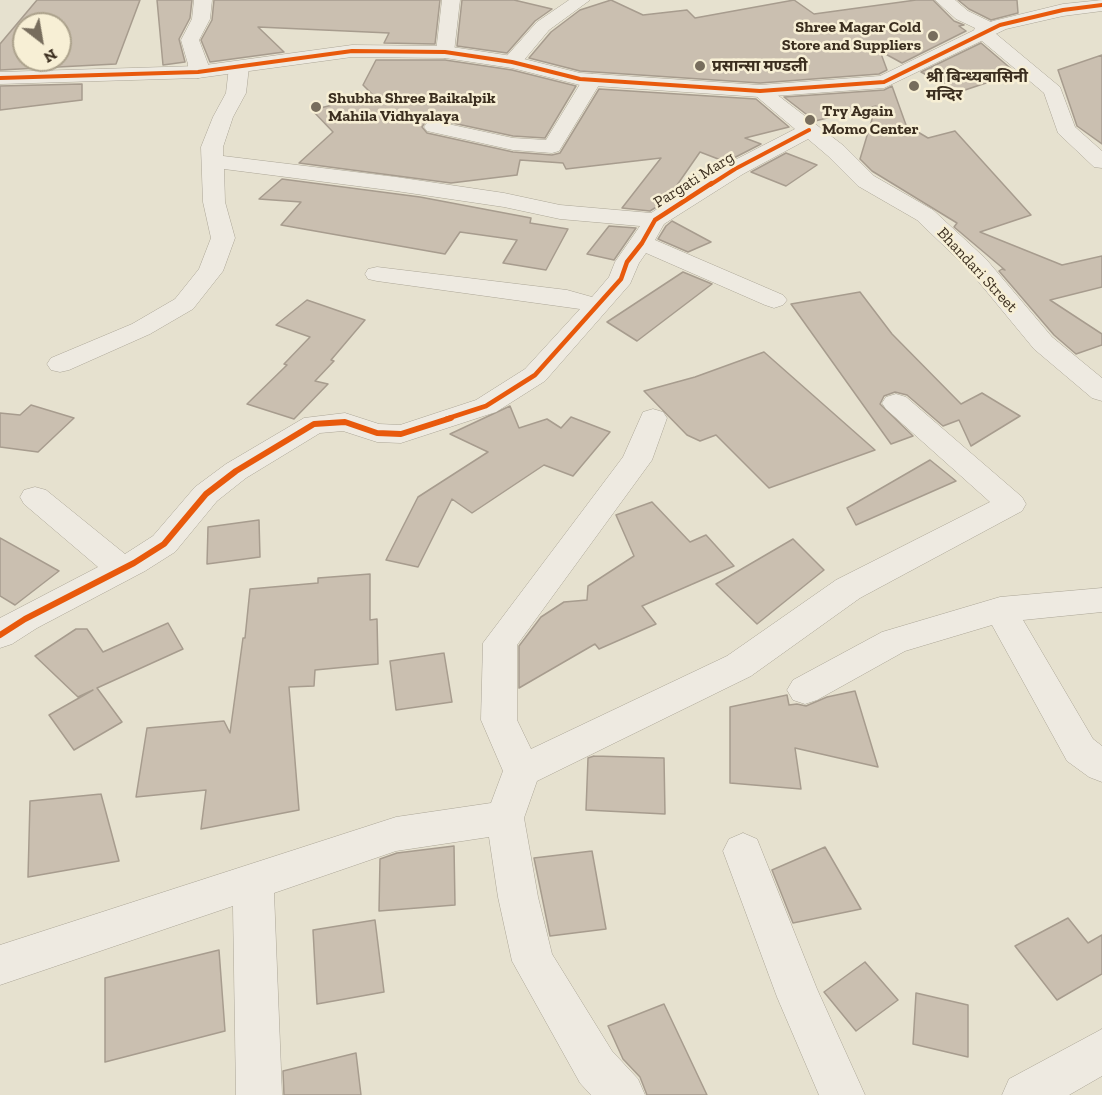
<!DOCTYPE html>
<html>
<head>
<meta charset="utf-8">
<style>
  body { margin:0 }
  #map { position:relative; width:1102px; height:1095px; overflow:hidden; background:#e6e1cf; font-family:"Zilla Slab",serif }
  canvas { display:block }
  .north { position:absolute; left:12px; top:12px; width:60px; height:60px; box-sizing:border-box; background:#f7efd5; border:2px solid #aca28c; border-radius:50%; rotate:149deg; font-size:16px; font-weight:700; line-height:24px; text-align:center; color:#3b2e1f }
  .north::after { content:''; display:block; margin:auto; width:21px; height:27px; background:#776d5d; clip-path:polygon(50% 0,100% 100%,50% 72%,0 100%) }
</style>
</head>
<body>
<div id="map">
<canvas width="1102" height="1095"></canvas>
<div class="north">N</div>
</div>
<script>
const ctx = document.querySelector('canvas').getContext('2d');
ctx.lineJoin = 'round';
function paint(path, color) { ctx.fillStyle = color; ctx.fill(path, 'evenodd'); }
const shape = rows => new Path2D(rows.map(r => 'M' + r).join(''));
function strokePath(path, color, width, dash) { ctx.strokeStyle = color; ctx.lineWidth = width; ctx.lineCap = dash ? 'butt' : 'round'; ctx.setLineDash(dash || []); ctx.stroke(path); }
function drawText(font, color, halo, rows, align = 'center') {
  ctx.font = font + ' "Zilla Slab","Noto Sans Devanagari",serif'; ctx.lineWidth = 5; ctx.setLineDash([]); ctx.textBaseline = 'middle'; ctx.strokeStyle = halo; ctx.fillStyle = color; for (const [text, x, y, turn = 0] of rows) {
    ctx.save(); ctx.translate(x, y); ctx.rotate((+turn || 0) * Math.PI / 180); ctx.textAlign = isNaN(turn) ? turn : align; if (halo) ctx.strokeText(text, 0, 0); ctx.fillText(text, 0, 0); ctx.restore();
  }
}
const building = shape([
  [37,0,140,0,116,64,0,70,0,44,37,0],
  [24,24,60,24,60,60,24,60,24,24],
  [157,0,192,0,190,18,179,39,185,62,163,65,157,0],
  [214,0,440,0,435,44,384,43,389,33,258,27,284,52,210,62,201,40,212,20,214,0],
  [462,0,514,0,552,9,535,21,507,53,457,46,462,0],
  [611,0,643,15,687,10,695,18,794,0,814,14,916,0,933,0,954,21,964,25,959,26,966,31,902,63,880,51,887,70,879,74,760,83,580,71,529,58,551,32,580,10,611,0],
  [958,0,1017,0,1018,13,991,20,969,9,958,0],
  [981,43,1016,73,959,92,921,72,981,43],
  [1102,55,1102,144,1077,126,1058,70,1102,55],
  [376,60,445,60,512,70,576,86,545,138,513,136,434,119,426,121,422,127,427,133,513,152,552,155,560,153,599,89,756,99,789,127,745,138,761,144,726,162,700,152,666,201,650,211,622,208,661,158,566,169,563,163,520,160,517,175,451,183,299,163,333,132,312,110,373,95,363,85,376,60],
  [82,84,82,100,0,110,0,86,82,84],
  [892,86,906,125,928,138,955,131,1031,215,980,232,1062,265,1102,256,1102,287,1050,300,1102,334,1102,345,1076,354,1054,335,999,271,1002,269,1005,270,954,227,957,223,872,171,860,159,876,106,815,121,784,97,884,90,892,86],
  [786,153,817,165,786,186,751,172,786,153],
  [282,179,420,197,531,218,530,223,568,229,546,270,503,263,517,240,460,232,445,254,281,225,301,202,259,199,282,179],
  [672,221,711,242,688,252,658,239,666,226,672,221],
  [609,226,636,228,614,260,587,254,609,226],
  [683,272,712,284,637,341,607,322,683,272],
  [860,292,892,334,961,404,982,393,1020,416,971,446,959,420,943,426,907,395,895,392,884,396,880,404,913,436,891,444,791,304,860,292],
  [307,300,365,320,331,360,334,361,315,381,328,384,294,419,247,404,287,365,284,364,310,337,276,325,307,300],
  [764,352,875,450,769,488,716,435,700,441,687,435,644,391,695,377,764,352],
  [31,405,74,418,38,452,0,447,0,413,20,415,31,405],
  [510,406,519,428,547,419,561,428,571,417,610,432,573,476,544,465,472,513,452,499,418,567,386,560,418,497,488,452,450,434,510,406],
  [930,460,956,481,856,525,847,508,930,460],
  [652,502,690,542,706,535,734,566,642,606,656,624,599,649,595,644,519,688,519,646,541,617,564,602,587,600,588,586,634,556,616,515,652,502],
  [259,520,260,557,207,564,208,527,259,520],
  [0,538,59,571,15,605,0,596,0,538],
  [793,539,824,570,757,624,716,584,793,539],
  [370,574,370,620,377,619,378,664,315,670,314,686,289,687,299,810,201,829,206,790,136,797,147,728,224,721,230,733,243,638,245,638,250,589,318,583,318,578,370,574],
  [168,623,183,649,97,688,122,722,74,750,49,715,93,690,78,697,35,656,76,629,87,629,103,652,168,623],
  [444,653,452,702,396,710,390,661,444,653],
  [855,691,878,767,795,748,801,789,730,783,730,707,787,695,789,705,797,704,806,706,827,697,855,691],
  [594,756,664,758,665,814,586,810,588,758,594,756],
  [101,794,119,861,28,877,30,801,101,794],
  [454,846,455,905,379,911,380,859,397,853,454,846],
  [825,847,861,909,793,923,772,870,825,847],
  [592,851,606,929,550,936,534,858,592,851],
  [1068,918,1088,943,1102,935,1102,974,1057,1000,1015,946,1068,918],
  [375,920,384,992,317,1004,313,930,375,920],
  [219,950,225,1031,105,1062,105,978,219,950],
  [865,962,898,1000,856,1031,824,992,865,962],
  [916,993,968,1005,968,1057,913,1044,916,993],
  [664,1004,707,1095,647,1095,640,1077,623,1059,608,1026,664,1004],
  [356,1053,361,1095,284,1095,283,1071,356,1053]
]);
const minor = shape([
  [194,0,212,0,210,19,199,40,208,64,208,72,205,76,198,78,191,76,188,72,188,64,181,40,192,19,194,0],
  [442,0,460,0,454,52,452,56,445,58,438,56,436,52,442,0],
  [569,0,590,0,549,30,519,66,505,66,502,62,505,58,537,22,569,0],
  [935,0,955,0,968,11,997,25,1000,29,995,33,1060,87,1075,127,1102,151,1102,168,1094,167,1058,133,1044,93,976,36,973,32,975,28,956,19,935,0],
  [239,61,246,63,249,67,246,93,233,117,223,147,223,156,396,177,504,193,560,205,651,213,727,164,795,129,750,91,753,87,767,87,844,146,874,176,933,210,986,259,1052,337,1102,378,1102,401,1092,398,1034,349,968,269,917,220,858,186,828,156,808,139,743,174,664,224,655,240,783,295,787,300,783,305,774,308,765,305,646,253,639,263,630,284,545,381,496,412,401,443,377,442,343,431,320,433,246,478,217,501,175,552,145,571,37,628,12,644,0,648,0,618,98,567,24,504,20,497,24,490,35,487,46,490,125,554,153,536,195,487,226,464,304,418,345,413,379,424,400,425,476,400,525,369,580,309,377,281,368,279,365,274,368,269,377,267,567,290,592,297,609,277,615,262,640,226,560,219,504,207,396,191,224,169,225,202,235,238,223,271,193,309,150,334,69,370,60,372,51,370,47,364,51,358,132,324,175,299,199,269,211,238,203,202,201,147,213,117,226,93,229,67,232,63,239,61],
  [592,74,599,76,602,80,559,151,552,153,513,150,427,131,424,127,427,123,434,121,513,138,546,140,585,76,592,74],
  [896,394,906,397,1022,497,1026,504,1022,511,860,598,751,676,537,781,524,818,538,897,552,954,612,1051,638,1079,645,1095,591,1095,580,1083,512,961,498,897,489,837,396,851,274,893,282,1095,236,1095,233,906,0,985,0,945,396,817,491,803,503,771,481,720,483,643,623,457,643,412,653,409,663,412,667,418,652,460,517,645,517,720,531,749,727,656,836,580,990,502,886,409,882,403,886,397,896,394],
  [1102,588,1102,612,1023,620,1093,739,1102,746,1102,782,1089,777,1067,761,992,625,905,651,817,700,805,704,793,700,787,690,793,680,882,632,1000,597,1102,588],
  [743,833,757,839,817,989,865,1095,819,1095,777,997,723,851,729,839,743,833],
  [1102,1029,1102,1076,1069,1095,1002,1095,1009,1079,1102,1029]
]);
const tertiary = shape([
  [1102,0,1102,11,1063,16,1006,29,884,88,760,97,580,85,512,68,445,58,352,57,198,78,0,84,0,72,198,66,352,45,445,46,512,56,580,73,760,85,880,76,993,21,1063,4,1102,0]
]);
const cyclewayFar2 = shape([
  [0,78,198,72,352,51,445,52,512,62,580,79,760,91,884,82,1000,25,1063,10,1102,5],
  [710,185,735,169,809,130]
]);
const cyclewayFar1 = shape([
  [446,419,486,406,535,375,621,279,627,262,642,243,655,220,712,183]
]);
const cycleway = shape([
  [0,635,25,619,134,563,164,544,206,494,236,471,314,424,345,422,377,433,401,434,451,418]
]);
const markers = [
  [933,36,6,"#776d5d"],
  [700,66,6,"#776d5d"],
  [914,86,6,"#776d5d"],
  [316,107,6,"#776d5d"],
  [810,120,6,"#776d5d"]
];
const farPoinames = [
  ["Shree Magar Cold",921,27,"right"],
  ["Store and Suppliers",921,45,"right"],
  ["प्रसान्सा मण्डली",712,66],
  ["श्री बिन्ध्यबासिनी",926,77],
  ["मन्दिर",926,95],
  ["Shubha Shree Baikalpik",328,98],
  ["Mahila Vidhyalaya",328,116],
  ["Try Again",822,111],
  ["Momo Center",822,129]
];
const farStreetnames = [
  ["Pargati Marg",694,180,-32],
  ["Bhandari Street",977,270,47]
];
paint(building, '#cabfb0');
strokePath(building, '#a79c8e', 1.5);
strokePath(minor, '#aca697', 1);
strokePath(tertiary, '#aca697', 1);
paint(minor, '#eeeae1');
paint(tertiary, '#eeeae1');
strokePath(cyclewayFar2, '#e8590c', 4);
strokePath(cyclewayFar1, '#e8590c', 4.5);
strokePath(cycleway, '#e8590c', 6);
for (const [x, y, r, color] of markers) { const dot = new Path2D(); dot.arc(x, y, r, 0, 2 * Math.PI); ctx.fillStyle = color; ctx.fill(dot); strokePath(dot, '#f7efd5', 2); }
drawText('bold 16px', '#3b2e1f', '#f7efd5', farPoinames, 'left');
drawText('16px', '#3b2e1f', '#f7efd5', farStreetnames);
</script>
</body>
</html>
